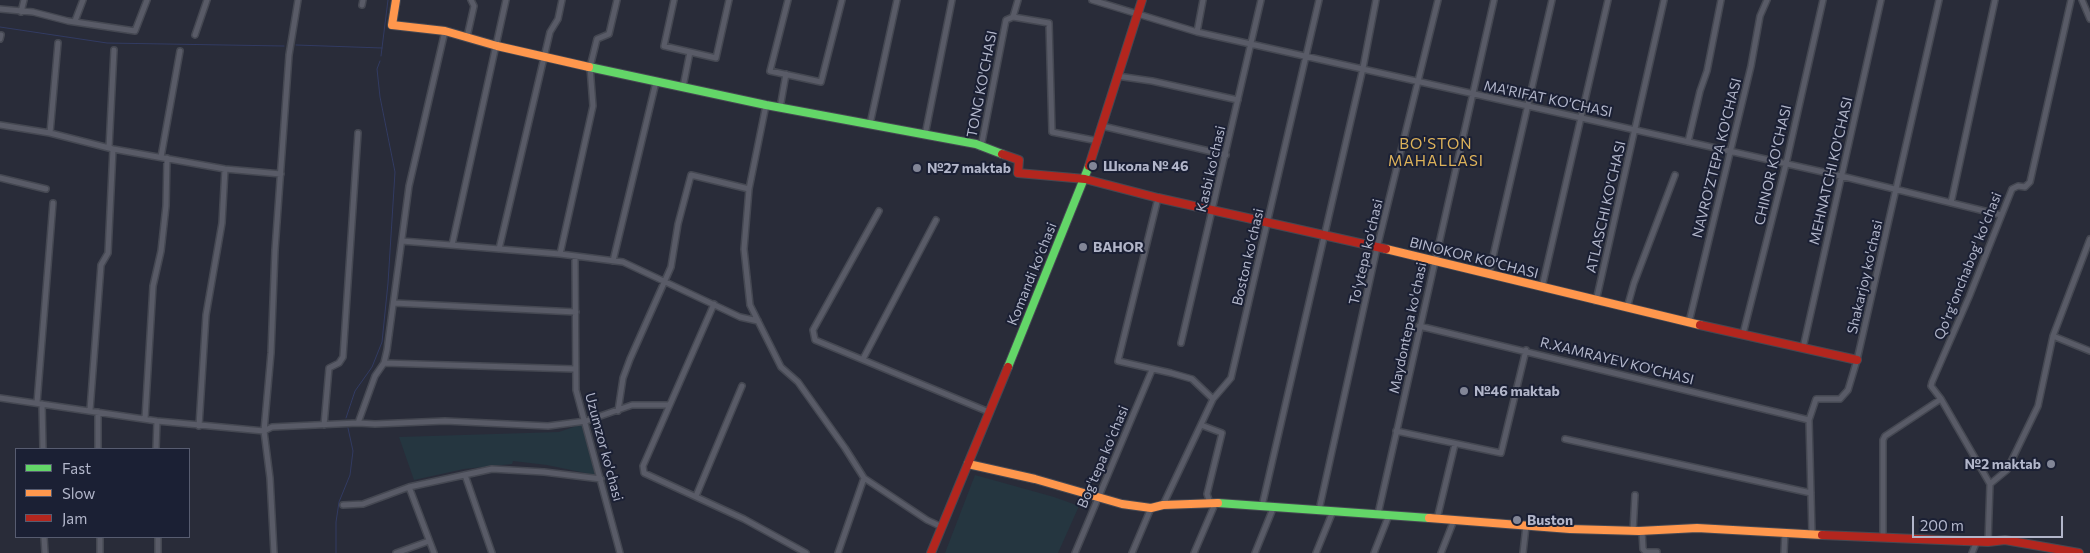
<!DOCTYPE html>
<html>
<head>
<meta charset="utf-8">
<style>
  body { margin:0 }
  #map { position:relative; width:2090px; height:553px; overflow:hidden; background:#292c39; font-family:Commissioner,sans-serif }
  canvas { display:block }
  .legend { position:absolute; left:15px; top:448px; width:175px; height:90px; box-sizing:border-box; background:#1b2034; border:1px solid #575c70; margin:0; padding:6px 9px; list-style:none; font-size:15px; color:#b2b6ca }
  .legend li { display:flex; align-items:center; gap:10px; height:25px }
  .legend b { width:25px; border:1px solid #575c70 }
  .scale { position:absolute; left:1912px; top:516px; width:151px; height:22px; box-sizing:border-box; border:2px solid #b2b6ca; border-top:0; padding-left:6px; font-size:15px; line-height:18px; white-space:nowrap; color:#b2b6ca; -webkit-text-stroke:4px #1b2034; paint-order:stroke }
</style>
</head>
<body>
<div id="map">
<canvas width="2090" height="553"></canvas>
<ul class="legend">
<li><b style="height:6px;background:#63d668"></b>Fast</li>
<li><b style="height:6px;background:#ff974d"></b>Slow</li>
<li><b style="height:6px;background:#b3261e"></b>Jam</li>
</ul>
<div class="scale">200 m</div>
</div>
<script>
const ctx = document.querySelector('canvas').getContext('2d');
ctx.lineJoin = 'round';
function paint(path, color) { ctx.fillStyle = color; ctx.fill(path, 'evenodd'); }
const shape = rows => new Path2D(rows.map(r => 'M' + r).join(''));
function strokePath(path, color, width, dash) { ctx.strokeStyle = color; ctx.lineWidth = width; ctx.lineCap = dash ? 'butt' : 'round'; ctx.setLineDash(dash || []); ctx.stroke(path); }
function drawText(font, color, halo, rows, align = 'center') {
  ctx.font = font + ' Commissioner,sans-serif'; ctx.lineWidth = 4; ctx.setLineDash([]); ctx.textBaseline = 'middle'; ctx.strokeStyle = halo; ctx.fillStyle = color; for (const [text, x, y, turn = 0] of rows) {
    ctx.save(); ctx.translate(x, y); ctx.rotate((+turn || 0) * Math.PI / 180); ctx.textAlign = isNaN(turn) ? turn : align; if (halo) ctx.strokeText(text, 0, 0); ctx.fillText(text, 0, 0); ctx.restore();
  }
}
const green = shape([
  [582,424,595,475,547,465,513,461,512,464,464,469,414,480,399,437,559,432],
  [975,475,1054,497,1079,506,1058,553,945,553]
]);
const stream = shape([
  [0,27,107,43,284,46],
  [296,45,382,48],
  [381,56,388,0],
  [346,418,355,391,372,367,382,342,388,283,395,172,380,97,377,69,380,61],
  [336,553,336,522,339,502,350,475,353,451,348,428]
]);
const street = shape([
  [674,0,664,46,716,58,729,0],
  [788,0,770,71,821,82,842,0],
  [1092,0,1197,32,1841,176,2001,215],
  [2082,0,2090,19],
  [362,5,363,0],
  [0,9,33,12,68,21,135,31,147,0],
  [21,12,24,0],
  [1013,17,1049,23,1052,132,1098,141],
  [75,21,83,0],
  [1197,32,1203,0],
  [195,35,207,0],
  [467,37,474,6,471,0],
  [0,39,1,35],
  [1117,76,1152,81,1238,100],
  [683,87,690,52],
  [766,105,749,189,744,249,750,305,781,367,798,382,845,448,864,478,927,520,942,527],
  [780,108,786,74],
  [870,124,897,0],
  [0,125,50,133,113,149,225,169,281,174],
  [1102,126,1226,155],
  [50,133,58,43],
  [925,135,952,0],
  [1688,142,1700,91,1707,71,1721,0],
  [981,147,1006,20,1013,17,1018,0],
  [109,148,114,50],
  [161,157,180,51],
  [0,178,46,189],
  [1158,198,1118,361,1171,373,1192,379,1213,399],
  [1951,203,1995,0],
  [879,211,813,330,815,340,989,412],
  [402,241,560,254,623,262,740,317,758,321],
  [452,245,506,0],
  [499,249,550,32,558,19,562,0],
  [560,254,593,106,590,67,597,39,609,34,617,0],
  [575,256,576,390,620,553],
  [613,261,656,82],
  [1489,274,1552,0],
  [1542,287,1608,0],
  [1596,301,1664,0],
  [394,303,576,312],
  [714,304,643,466,644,473,744,519,806,553],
  [1627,308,1634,283,1675,175],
  [1689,322,1751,66,1760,16,1767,0],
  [1419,326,1809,420],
  [1743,334,1786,164,1823,0],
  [2053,336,2090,351],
  [1181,343,1261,0],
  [1803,348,1881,0],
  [863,359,936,220],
  [384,363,575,369],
  [0,398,157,421,264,431,272,427,358,423,375,424,445,421,548,426,586,421,632,405,668,405],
  [37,403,53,203],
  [42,404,43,449],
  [90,410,101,265,108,253,113,149],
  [618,411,623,378,630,359,671,267,678,224,691,175,749,189],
  [98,412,98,449],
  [145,419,153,286,161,251,166,206,167,158],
  [358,423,375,376,384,363,387,350,409,186,445,31],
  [324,425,329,368,339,363,343,357,358,133],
  [1201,425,1222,433,1207,494,1210,503],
  [199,426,206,315,222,223,225,169],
  [1396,431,1501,453,1526,350],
  [1565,439,1811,493],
  [156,449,157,421],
  [465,475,492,553],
  [1990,484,2007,470,2038,406,2053,336,2090,239],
  [409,487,434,553],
  [696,496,742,386],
  [343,505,363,504,409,487,492,469,544,472,601,479],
  [1163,505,1213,399,1231,378,1319,0],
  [1262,506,1363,68,1376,0],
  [1319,510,1377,248,1438,0],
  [1378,514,1494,0],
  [1437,519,1455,444],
  [1633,531,1635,495],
  [1642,531,1643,549,1646,552,1657,552],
  [1812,534,1809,420,1816,399,1840,399,1848,390,1857,360,1939,0],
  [44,537,45,553],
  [100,537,100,553],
  [158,537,158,553],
  [1883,538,1883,440,1885,436,1941,399],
  [1988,542,1990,484,1941,399,1931,386,1932,382,1969,297,2012,189,2018,186,2025,187,2030,182,2071,0],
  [274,553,270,478,264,431,271,353,275,250,289,55,298,0],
  [396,553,429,541],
  [838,553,864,478],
  [1075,553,1152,370],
  [1132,553,1151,508],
  [1194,553,1215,504],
  [1255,553,1274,506],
  [1316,553,1333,511],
  [1374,553,1389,515],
  [1441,553,1454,520],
  [1523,553,1526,526],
  [1784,553,1785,532],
  [1972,553,1977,541]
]);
const fast = shape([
  [589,67,766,105,976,144,1002,154],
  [1008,367,1089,166],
  [1218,503,1429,518]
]);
const slow = shape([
  [396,0,392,25,445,31,497,46,589,67],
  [1386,249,1700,325],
  [968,464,1035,479,1122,504,1151,508,1163,505,1218,503],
  [1429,518,1570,529,1639,531,1697,528,1822,535]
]);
const jam = shape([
  [1002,154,1019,160,1018,173,1085,179,1158,198,1386,249],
  [1089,166,1142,0],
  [1700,325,1857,360],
  [1822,535,1988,542,2005,540,2079,553],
  [931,553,1008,367]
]);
const markers = [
  [1093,166,5,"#828697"],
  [917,168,5,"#828697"],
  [1083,247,5,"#828697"],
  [1464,391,5,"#828697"],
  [2051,464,5,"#828697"],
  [1517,520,5,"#828697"]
];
const streetNames = [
  ["TONG KO'CHASI",982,84,-79],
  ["MA'RIFAT KO'CHASI",1548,99,12],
  ["NAVRO'ZTEPA KO'CHASI",1717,158,-76],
  ["CHINOR KO'CHASI",1773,165,-77],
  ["Kasbi ko'chasi",1211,169,-77],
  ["MEHNATCHI KO'CHASI",1831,171,-77],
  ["ATLASCHI KO'CHASI",1606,207,-77],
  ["To'ytepa ko'chasi",1366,252,-77],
  ["Boston ko'chasi",1248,257,-77],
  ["BINOKOR KO'CHASI",1474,258,14],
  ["Qo'rg'onchabog' ko'chasi",1968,266,-68],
  ["Komandi ko‘chasi",1032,274,-68],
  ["Shakarjoy ko'chasi",1865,277,-77],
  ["Maydontepa ko'chasi",1408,328,-78],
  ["R.XAMRAYEV KO'CHASI",1617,361,14],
  ["Uzumzor ko'chasi",604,447,75],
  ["Bog'tepa ko'chasi",1103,457,-67]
];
const poiNames = [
  ["Школа № 46",1103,166],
  ["№27 maktab",927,168],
  ["BAHOR",1093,247],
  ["№46 maktab",1474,391],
  ["№2 maktab",2041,464,"right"],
  ["Buston",1527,520]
];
const neighbourhoodNames = [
  ["BO'STON",1436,144],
  ["MAHALLASI",1436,161]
];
paint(green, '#253640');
strokePath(stream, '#323b62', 1);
strokePath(street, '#454852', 8);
strokePath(fast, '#454852', 10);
strokePath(slow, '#454852', 10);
strokePath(jam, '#454852', 10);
strokePath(street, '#595b67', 5);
strokePath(fast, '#63d668', 8);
strokePath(slow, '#ff974d', 8);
strokePath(jam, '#b3261e', 8);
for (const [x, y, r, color] of markers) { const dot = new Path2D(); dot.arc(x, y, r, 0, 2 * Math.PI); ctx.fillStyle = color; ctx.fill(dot); strokePath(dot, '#1b2034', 2); }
drawText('14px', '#b2b6ca', '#1b2034', streetNames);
drawText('bold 14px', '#b2b6ca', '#1b2034', poiNames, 'left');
ctx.letterSpacing = '1px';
drawText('15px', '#ddb25a', '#1b2034', neighbourhoodNames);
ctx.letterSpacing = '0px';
</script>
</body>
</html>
